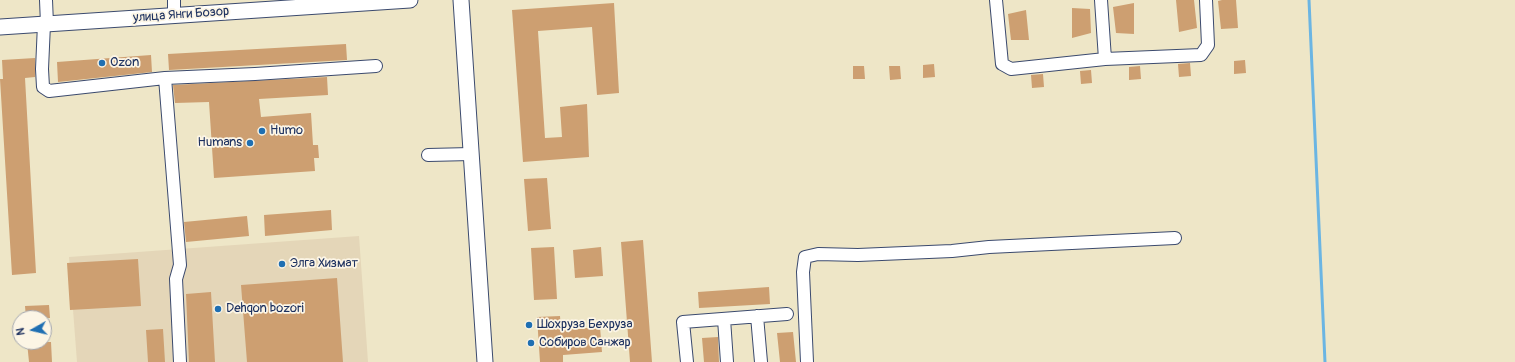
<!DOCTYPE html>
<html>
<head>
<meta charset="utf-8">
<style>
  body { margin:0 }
  #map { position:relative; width:1515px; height:362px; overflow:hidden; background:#eee6c7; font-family:Pangolin,sans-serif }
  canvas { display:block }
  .north { position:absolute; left:12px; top:310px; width:40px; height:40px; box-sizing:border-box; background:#fcf5e5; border:1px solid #a2a6af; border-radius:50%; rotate:262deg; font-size:11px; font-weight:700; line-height:16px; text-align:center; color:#1b2f5e }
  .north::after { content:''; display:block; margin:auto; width:14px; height:18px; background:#1f6fb2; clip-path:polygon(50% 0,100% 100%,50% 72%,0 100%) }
</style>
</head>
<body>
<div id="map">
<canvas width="1515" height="362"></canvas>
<div class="north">N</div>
</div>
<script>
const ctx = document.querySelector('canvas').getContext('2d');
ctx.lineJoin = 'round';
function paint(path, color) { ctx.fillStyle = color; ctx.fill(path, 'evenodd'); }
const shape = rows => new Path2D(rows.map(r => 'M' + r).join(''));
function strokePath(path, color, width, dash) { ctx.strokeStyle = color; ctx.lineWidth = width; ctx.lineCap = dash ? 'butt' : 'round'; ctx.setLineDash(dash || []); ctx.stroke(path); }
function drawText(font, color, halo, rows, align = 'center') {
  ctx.font = font + ' Pangolin,sans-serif'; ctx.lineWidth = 3.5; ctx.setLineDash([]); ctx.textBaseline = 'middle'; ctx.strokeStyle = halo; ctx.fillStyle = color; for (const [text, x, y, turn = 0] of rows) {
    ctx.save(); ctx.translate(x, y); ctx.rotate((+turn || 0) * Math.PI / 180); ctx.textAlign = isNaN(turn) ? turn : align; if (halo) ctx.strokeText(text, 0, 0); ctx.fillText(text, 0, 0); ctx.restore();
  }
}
const built = shape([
  [359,236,368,362,77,362,69,257]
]);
const stream = shape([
  [1309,0,1325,362]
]);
const building = shape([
  [1176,0,1194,0,1197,28,1179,32],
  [1222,0,1236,0,1238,28,1221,29,1218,1],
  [614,3,619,93,597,95,592,27,538,31,545,138,562,137,560,107,587,104,589,157,523,162,512,10],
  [1134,3,1134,34,1116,33,1113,7],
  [1072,8,1090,9,1091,33,1072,38],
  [1026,10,1029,40,1011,40,1008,14],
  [346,44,347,60,169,70,168,54],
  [151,55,152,72,58,82,57,62],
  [35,58,35,77,25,78,36,273,12,275,0,79,3,79,2,60],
  [1245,60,1246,73,1234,74,1234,61],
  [1190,63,1191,76,1179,77,1178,64],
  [934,64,935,77,923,78,923,65],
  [853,66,864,66,865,79,853,79],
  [889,66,900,66,901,79,890,80],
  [1140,66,1141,79,1129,80,1129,67],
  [1091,70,1092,83,1081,84,1080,71],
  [1043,74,1044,87,1032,88,1031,75],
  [327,77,328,95,259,99,261,117,311,113,313,145,318,145,319,158,314,158,315,171,214,178,209,102,175,103,173,85],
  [547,178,551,229,528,231,524,179],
  [331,210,332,230,265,236,264,215],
  [247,216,249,236,186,242,184,222],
  [643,240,652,362,630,362,621,242],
  [554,247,557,299,534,300,531,248],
  [601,247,603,276,575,278,573,250],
  [138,259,141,306,70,310,67,263],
  [337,278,343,362,247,362,241,285],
  [769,287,770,304,699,308,698,292],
  [211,292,215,362,189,362,186,294],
  [49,305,50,318,26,318,25,306],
  [560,316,561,330,600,327,602,352,563,355,563,362,540,362,537,317],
  [163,329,165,362,148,362,146,330],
  [793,332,796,362,780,362,777,333],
  [718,337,719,362,704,362,702,338],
  [27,342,51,342,52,362,29,362]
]);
const minor = shape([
  [46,0,47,24],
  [174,0,174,16],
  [996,0,1002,64,1011,69,1105,59,1201,55,1208,45,1206,0],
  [1101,0,1105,59],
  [44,24,42,69,43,87,49,91,165,78,255,74,376,66],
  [165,78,180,265,176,279,180,362],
  [428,155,471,154],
  [757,316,761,362],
  [724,319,727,362],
  [687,362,683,322,787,314],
  [807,362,803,272,805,257,818,254,858,255,952,251,989,247,1175,238]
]);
const tertiary = shape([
  [461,0,485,362],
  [0,27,410,0]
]);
const markers = [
  [102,63,4,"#1f6fb2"],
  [262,131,4,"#1f6fb2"],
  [250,143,4,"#1f6fb2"],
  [282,264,4,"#1f6fb2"],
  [218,309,4,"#1f6fb2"],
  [529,325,4,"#1f6fb2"],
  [531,343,4,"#1f6fb2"]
];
const streetNames = [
  ["улица Янги Бозор",181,15,-4]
];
const poiNames = [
  ["Ozon",110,63],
  ["Humo",270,131],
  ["Humans",242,143,"right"],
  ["Элга Хизмат",290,264],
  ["Dehqon bozori",226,309],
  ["Шохруза Бехруза",537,325],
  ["Собиров Санжар",539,343]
];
paint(built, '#e4d6b8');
strokePath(stream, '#6bb5e3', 3);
paint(building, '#cd9f71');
strokePath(minor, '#3b4a6e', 14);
strokePath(tertiary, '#3b4a6e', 17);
strokePath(minor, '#fff', 12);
strokePath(tertiary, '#fff', 15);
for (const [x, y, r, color] of markers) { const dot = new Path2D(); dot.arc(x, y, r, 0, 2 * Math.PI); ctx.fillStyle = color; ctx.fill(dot); strokePath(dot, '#fcf5e5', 1.5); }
drawText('13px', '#1b2f5e', '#fcf5e5', streetNames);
drawText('13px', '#1b2f5e', '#fcf5e5', poiNames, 'left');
</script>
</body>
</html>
